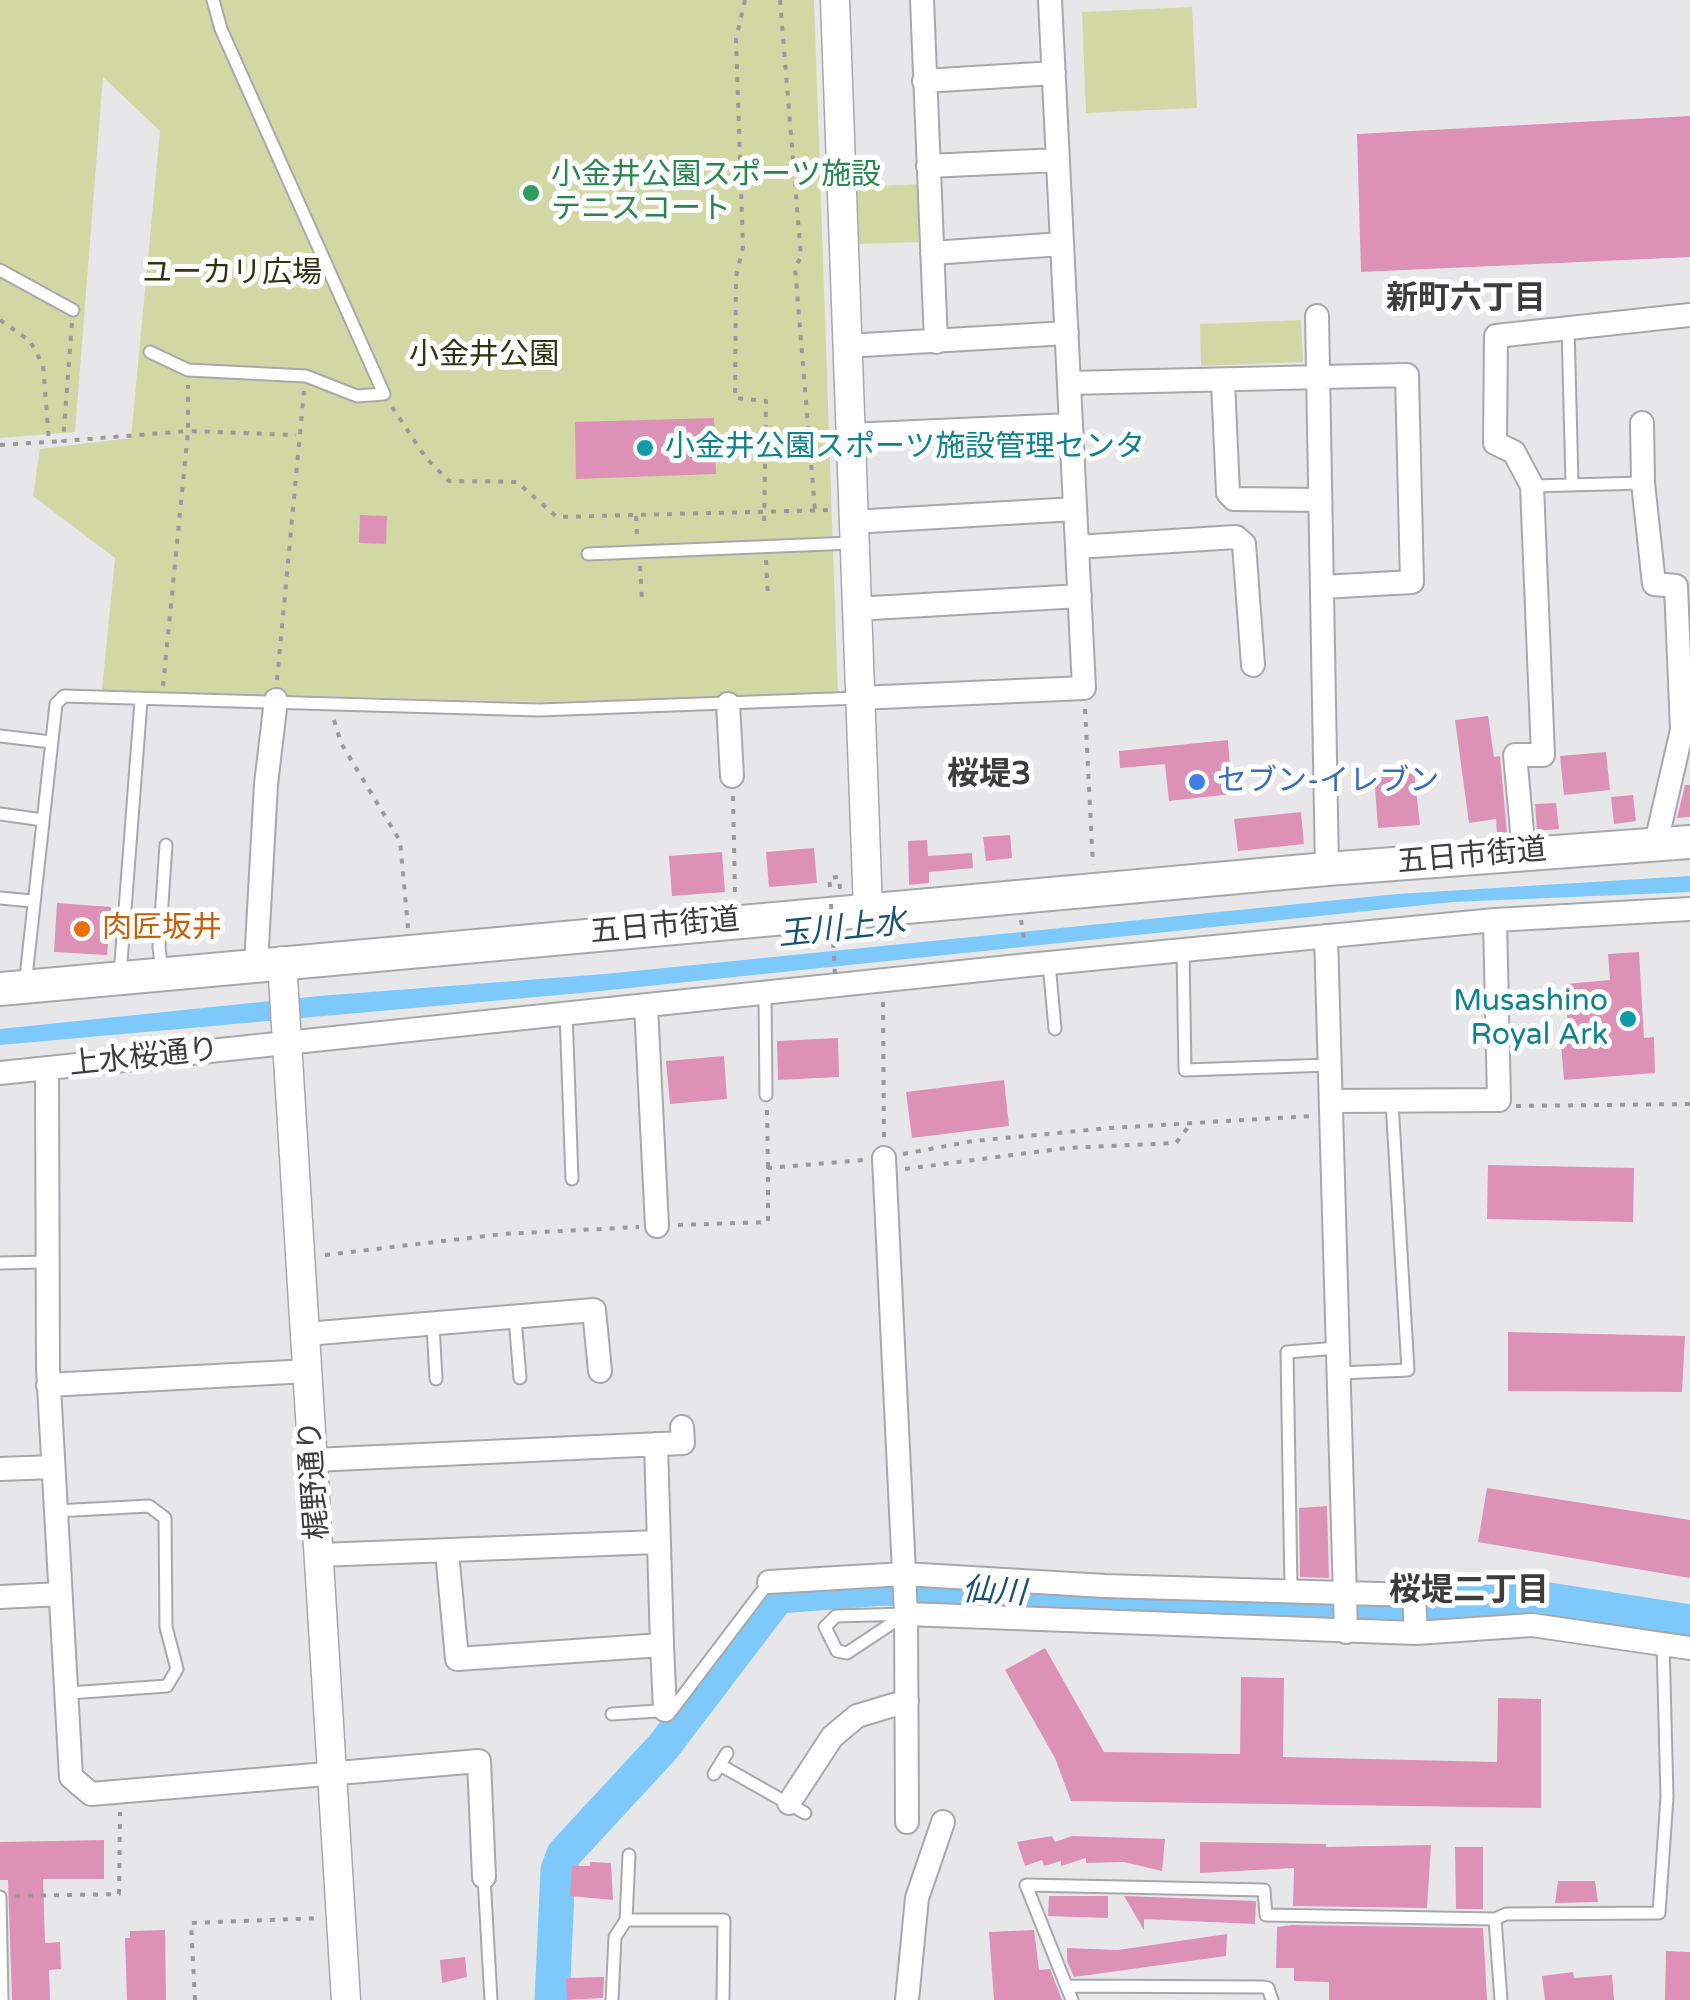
<!DOCTYPE html>
<html>
<head>
<meta charset="utf-8">
<style>
  body { margin:0 }
  canvas { display:block; background:#e7e7ea }
</style>
</head>
<body>
<canvas width="1690" height="2000"></canvas>
<script>
const ctx = document.querySelector('canvas').getContext('2d');
ctx.lineJoin = 'round';
function paint(path, color) { ctx.fillStyle = color; ctx.fill(path, 'evenodd'); }
const shape = rows => new Path2D(rows.map(r => 'M' + r).join(''));
function strokePath(path, color, width, dash) { ctx.strokeStyle = color; ctx.lineWidth = width; ctx.lineCap = dash ? 'butt' : 'round'; ctx.setLineDash(dash || []); ctx.stroke(path); }
function drawText(font, color, halo, rows, align = 'center') {
  ctx.font = font + ' "Varela Round","Noto Sans JP",sans-serif'; ctx.lineWidth = 10; ctx.setLineDash([]); ctx.textBaseline = 'middle'; ctx.strokeStyle = halo; ctx.fillStyle = color; for (const [text, x, y, turn = 0] of rows) {
    ctx.save(); ctx.translate(x, y); ctx.rotate((+turn || 0) * Math.PI / 180); ctx.textAlign = isNaN(turn) ? turn : align; if (halo) ctx.strokeText(text, 0, 0); ctx.fillText(text, 0, 0); ctx.restore();
  }
}
const green = shape([
  [0,0,814,0,838,694,540,702,102,690,115,558,33,496,40,449,131,438,160,131,103,77,75,432,0,438],
  [1192,7,1197,108,1086,113,1082,12],
  [922,184,924,242,859,244,857,187],
  [1301,320,1303,362,1201,366,1200,324]
]);
const water = shape([
  [1690,876,1690,892,1453,902,581,993,0,1045,0,1029,319,996,605,974,1397,894]
]);
const river = shape([
  [552,2000,558,1870,564,1854,663,1747,778,1596,884,1588,1191,1602,1431,1604,1549,1600,1690,1622]
]);
const building = shape([
  [1690,116,1690,257,1361,272,1357,134],
  [714,418,716,474,576,479,575,422],
  [360,515,387,516,386,544,359,543],
  [1488,716,1494,757,1500,756,1507,832,1497,834,1496,819,1469,823,1455,720],
  [1228,740,1232,794,1169,801,1165,764,1120,768,1119,751],
  [1606,752,1610,790,1564,795,1560,756],
  [1414,771,1420,825,1378,828,1374,775],
  [1685,785,1690,785,1690,817,1677,818],
  [1633,795,1636,821,1614,824,1611,797],
  [1556,803,1559,829,1537,831,1535,804],
  [1301,812,1304,844,1238,851,1234,819],
  [1010,835,1012,858,986,861,983,837],
  [927,840,928,856,972,853,973,868,929,872,929,883,909,885,908,841],
  [814,848,817,883,769,887,766,852],
  [722,852,725,892,672,896,669,856],
  [57,903,111,907,107,955,54,952],
  [1639,952,1644,1038,1654,1037,1655,1073,1564,1080,1561,1044,1568,1044,1566,984,1610,980,1608,954],
  [838,1038,839,1077,778,1080,777,1041],
  [724,1056,727,1099,670,1104,666,1061],
  [1004,1080,1009,1126,912,1138,906,1092],
  [1488,1165,1634,1168,1633,1222,1487,1219],
  [1508,1332,1685,1336,1682,1392,1508,1391],
  [1487,1488,1690,1520,1690,1578,1478,1542],
  [1327,1506,1329,1578,1300,1577,1299,1508],
  [1045,1648,1104,1752,1240,1754,1241,1677,1284,1678,1283,1757,1497,1762,1498,1698,1541,1699,1541,1808,1071,1801,1055,1758,1005,1670],
  [1052,1836,1055,1842,1072,1836,1165,1839,1162,1871,1124,1862,1086,1863,1086,1858,1061,1866,1061,1861,1044,1866,1042,1860,1025,1866,1017,1842],
  [104,1840,104,1879,43,1879,45,1943,60,1942,61,1969,49,1970,50,2000,12,2000,8,1880,0,1880,0,1842],
  [1200,1842,1326,1844,1326,1847,1431,1845,1427,1908,1293,1906,1294,1868,1200,1873],
  [1455,1847,1483,1847,1483,1909,1456,1909],
  [590,1862,611,1863,613,1900,570,1896,572,1866,590,1866],
  [1558,1881,1595,1881,1598,1902,1555,1903],
  [1049,1896,1108,1896,1108,1918,1048,1916],
  [1124,1896,1256,1901,1255,1924,1144,1919,1144,1930],
  [1292,1925,1483,1928,1487,2000,1329,2000,1329,1982,1294,1981,1294,1968,1276,1968,1277,1927],
  [165,1930,166,2000,127,2000,125,1938,130,1938,130,1931],
  [1034,1930,1039,1970,1050,1969,1062,2000,994,2000,989,1932],
  [1227,1934,1226,1956,1074,1977,1067,1961,1067,1948,1118,1950],
  [1666,1951,1690,1952,1690,2000,1665,2000],
  [465,1957,467,1977,442,1983,440,1960],
  [1573,1972,1574,1978,1612,1975,1614,2000,1545,2000,1542,1976],
  [604,1977,603,1998,567,2000,566,1978]
]);
const path = shape([
  [745,0,736,39,743,247,736,277,735,398,766,401,764,527],
  [780,0,801,257,795,267,815,511],
  [0,320,30,341,43,365,49,442],
  [72,323,63,441,188,431,188,385],
  [392,407,426,458,449,481,517,482,557,517,832,510],
  [0,445,63,441],
  [636,516,637,536],
  [766,560,768,596],
  [640,566,642,601],
  [277,680,304,391],
  [163,686,188,431,296,435],
  [1085,709,1093,865],
  [334,720,341,743,400,841,408,928],
  [733,796,735,896],
  [830,887,829,878,839,877,840,889],
  [1021,920,1025,945],
  [883,1002,884,1138],
  [1516,1106,1690,1104],
  [767,1110,768,1168],
  [903,1154,973,1141,1110,1128,1311,1116],
  [905,1169,1066,1148,1176,1143,1189,1126],
  [678,1225,768,1222,768,1168,864,1160],
  [325,1255,503,1234,639,1227],
  [15,1896,119,1894,120,1812],
  [195,2000,191,1923,319,1918]
]);
const service = shape([
  [0,270,73,310],
  [1568,327,1572,483],
  [150,352,188,370,306,376,357,396,384,394,221,29,213,0],
  [1532,486,1643,483],
  [588,554,852,543],
  [0,736,51,742],
  [0,814,43,820],
  [0,898,32,901],
  [1183,950,1185,1070,1329,1065],
  [1049,963,1055,1029],
  [162,973,159,947,166,845],
  [120,975,141,701],
  [25,986,56,704,64,696,539,710,859,698],
  [765,994,766,1095],
  [566,1012,572,1179],
  [0,1263,47,1262],
  [515,1318,520,1378],
  [433,1325,436,1379],
  [1339,1373,1408,1370,1392,1102],
  [56,1511,149,1506,165,1518,166,1627,177,1669,167,1686,69,1693],
  [1291,1589,1287,1352,1338,1348],
  [906,1614,847,1653,837,1651,825,1627,836,1616,906,1614],
  [612,1714,672,1710,769,1582],
  [720,1765,805,1813],
  [714,1774,727,1753],
  [484,1877,491,2000],
  [0,1897,2,2000],
  [1495,1919,1501,2000],
  [626,1920,629,1855],
  [1067,1986,1263,1987,1268,1988,1272,2000],
  [612,2000,615,1937,626,1920,724,1920,723,2000],
  [1072,2000,1026,1885,1264,1890,1266,1915,1495,1919,1506,1914,1659,1913,1667,1797,1663,1643]
]);
const minor = shape([
  [922,0,936,342],
  [924,81,1054,73],
  [928,166,1058,160],
  [932,253,1062,244],
  [1317,316,1327,869],
  [846,346,1067,333],
  [1223,382,1228,493,1234,499,1319,500],
  [1069,383,1407,375,1412,582,1323,587],
  [1642,423,1643,483,1654,584,1676,586,1682,730,1656,843],
  [849,435,1071,425],
  [852,522,1075,509],
  [1077,547,1236,537,1244,544,1253,665],
  [855,609,1080,596],
  [859,698,1084,688,1050,0],
  [728,704,732,776],
  [1524,853,1515,755,1543,755,1532,486,1514,452,1495,443,1496,336,1690,315],
  [1326,936,1346,1632],
  [256,964,266,784,276,700],
  [646,1006,657,1226],
  [47,1069,48,1369,71,1777,91,1794,479,1761,484,1877],
  [0,1073,1028,965,1495,920,1690,909],
  [1331,1101,1499,1100,1495,920],
  [884,1158,906,1614,907,1822],
  [306,1334,594,1310,600,1371],
  [48,1385,308,1371],
  [313,1460,683,1443,682,1427],
  [0,1469,53,1467],
  [447,1552,457,1659,662,1645,656,1444],
  [320,1555,658,1542],
  [769,1582,904,1574,1105,1586,1414,1595,1416,1633],
  [0,1597,60,1594],
  [906,1614,1416,1633,1532,1625,1690,1648],
  [662,1645,665,1710],
  [789,1803,832,1737,857,1716,907,1701],
  [907,2000,917,1898,943,1822]
]);
const tertiary = shape([
  [835,0,868,910],
  [282,961,346,2000]
]);
const primary = shape([
  [0,989,1327,869,1690,842]
]);
const pathBridge = shape([
  [831,904,835,975]
]);
const markers = [
  [531,193,10,"#2e9e5b"],
  [645,448,10,"#0f9aa8"],
  [1197,782,10,"#3f7fe0"],
  [82,929,10,"#e8710a"],
  [1628,1019,10,"#0f9aa8"]
];
const leisureNames = [
  ["小金井公園スポーツ施設",551,176],
  ["テニスコート",551,210]
];
const parkNames = [
  ["ユーカリ広場",232,274],
  ["小金井公園",484,356]
];
const cultureNames = [
  ["小金井公園スポーツ施設管理センタ",665,448],
  ["Musashino",1608,1002,"right"],
  ["Royal Ark",1608,1036,"right"]
];
const shopNames = [
  ["セブン-イレブン",1217,782]
];
const streetNames = [
  ["五日市街道",1472,857,-5],
  ["五日市街道",665,927,-5],
  ["上水桜通り",144,1058,-6],
  ["梶野通り",315,1480,-94]
];
const foodNames = [
  ["肉匠坂井",102,929]
];
const neighbourhoodNames = [
  ["新町六丁目",1466,300],
  ["桜堤3",989,776],
  ["桜堤二丁目",1469,1592]
];
const waterNames = [
  ["玉川上水",842,930,-6],
  ["仙川",994,1593,3]
];
paint(green, '#d2d8a3');
paint(water, '#7ec9fc');
strokePath(river, '#7ec9fc', 35);
paint(building, '#de91b6');
strokePath(service, '#a7a8ab', 15);
strokePath(minor, '#a7a8ab', 26);
strokePath(tertiary, '#a7a8ab', 31);
strokePath(primary, '#a7a8ab', 36);
strokePath(path, '#9a9a9c', 4, [5, 8]);
strokePath(service, '#fff', 11);
strokePath(minor, '#fff', 22);
strokePath(tertiary, '#fff', 28);
strokePath(primary, '#fff', 32);
strokePath(pathBridge, '#9a9a9c', 4, [5, 8]);
for (const [x, y, r, color] of markers) { const dot = new Path2D(); dot.arc(x, y, r, 0, 2 * Math.PI); ctx.fillStyle = color; ctx.fill(dot); strokePath(dot, '#fff', 4); }
drawText('30px', '#27864d', '#fff', leisureNames, 'left');
drawText('30px', '#313411', '#fff', parkNames);
drawText('30px', '#0d838f', '#fff', cultureNames, 'left');
drawText('30px', '#366cbe', '#fff', shopNames, 'left');
drawText('30px', '#3d3d3e', '#fff', streetNames);
drawText('30px', '#c56008', '#fff', foodNames, 'left');
drawText('bold 32px', '#3d3d3e', '#fff', neighbourhoodNames);
drawText('italic 32px', '#195173', '#fff', waterNames);
</script>
</body>
</html>
